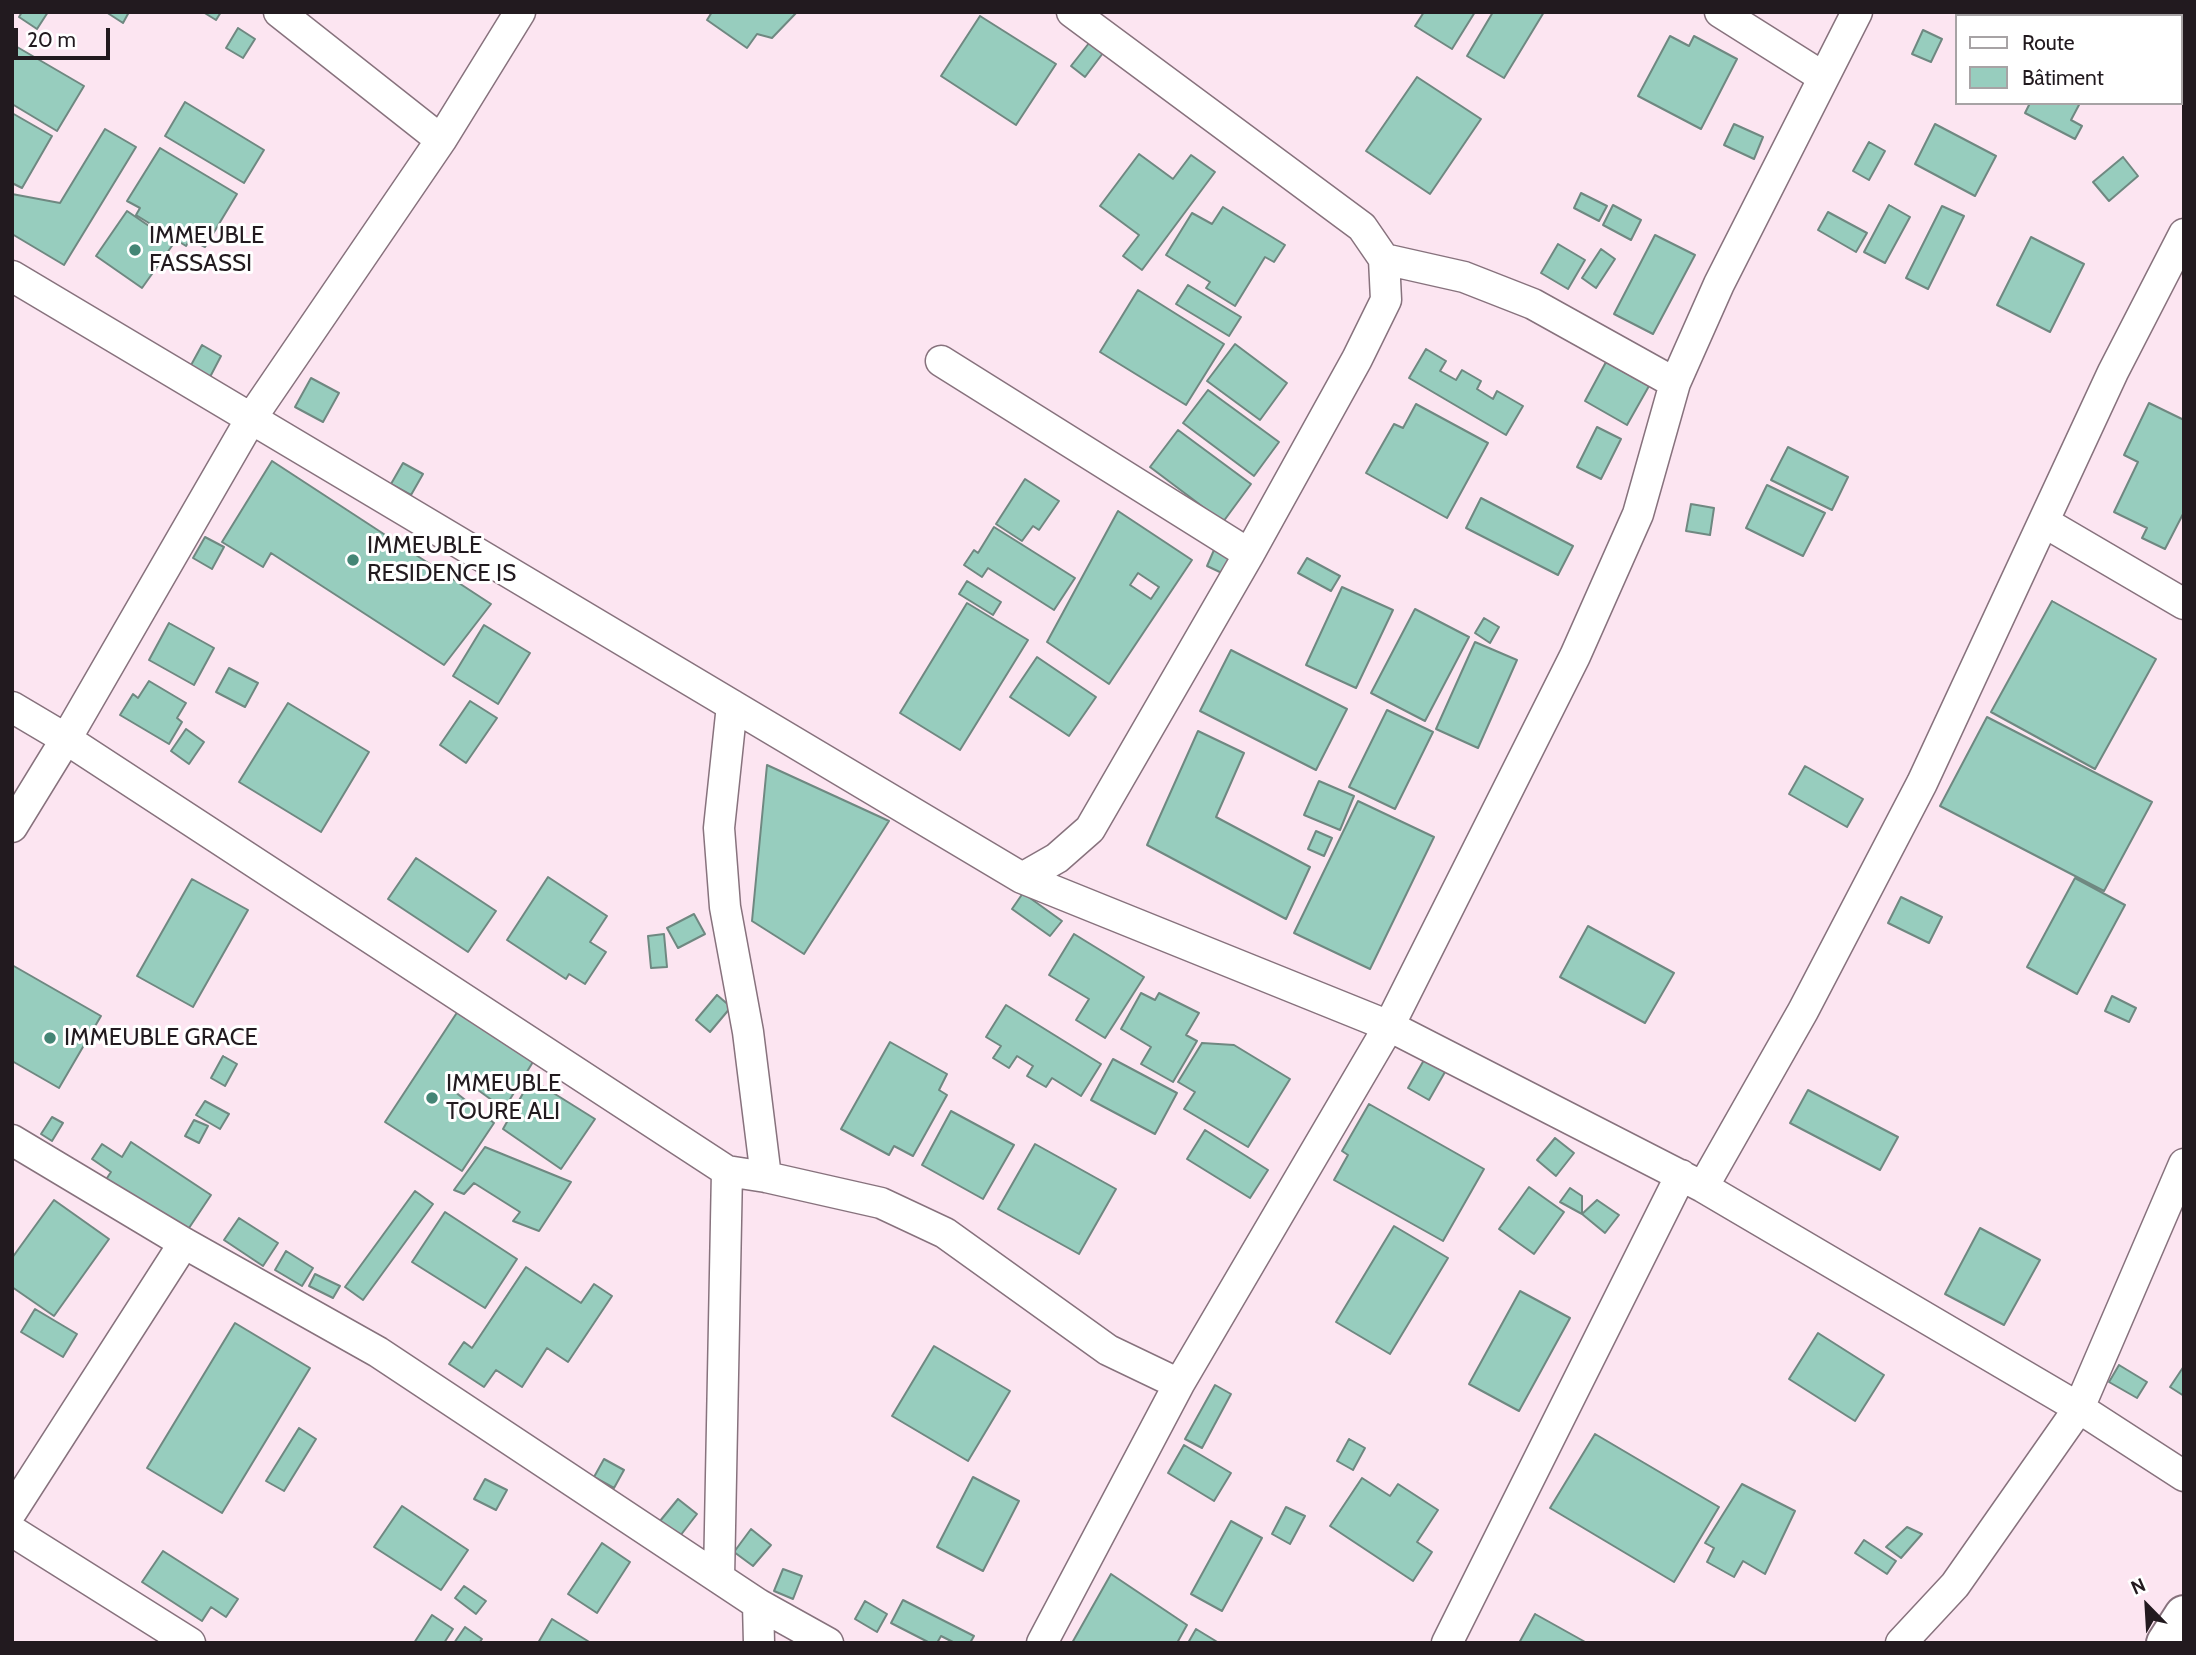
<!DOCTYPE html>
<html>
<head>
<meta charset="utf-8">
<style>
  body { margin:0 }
  #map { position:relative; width:2196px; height:1655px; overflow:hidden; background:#fce5f1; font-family:Cabin,sans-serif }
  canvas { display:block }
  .frame { position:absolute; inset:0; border:14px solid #221a1f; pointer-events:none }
  .legend { position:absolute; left:1955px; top:14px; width:228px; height:91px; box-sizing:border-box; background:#fff; border:2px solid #a7a3a5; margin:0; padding:9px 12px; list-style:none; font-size:21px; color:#221a1f }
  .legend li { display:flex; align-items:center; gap:14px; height:35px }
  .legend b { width:35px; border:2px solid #a7a3a5 }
  .north { position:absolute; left:2112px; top:1571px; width:70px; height:70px; -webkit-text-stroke:5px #fff; paint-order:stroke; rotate:336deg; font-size:19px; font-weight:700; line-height:28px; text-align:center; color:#221a1f }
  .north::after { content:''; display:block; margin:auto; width:24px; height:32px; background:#221a1f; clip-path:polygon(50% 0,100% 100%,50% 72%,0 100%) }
  .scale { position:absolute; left:14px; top:28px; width:96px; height:32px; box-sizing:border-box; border:4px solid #221a1f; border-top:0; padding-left:9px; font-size:21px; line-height:24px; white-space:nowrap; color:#221a1f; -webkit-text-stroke:5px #fff; paint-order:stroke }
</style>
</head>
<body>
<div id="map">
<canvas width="2196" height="1655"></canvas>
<div class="frame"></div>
<ul class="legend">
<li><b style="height:9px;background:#fff"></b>Route</li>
<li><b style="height:19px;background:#97cdbe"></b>Bâtiment</li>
</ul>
<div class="north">N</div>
<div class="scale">20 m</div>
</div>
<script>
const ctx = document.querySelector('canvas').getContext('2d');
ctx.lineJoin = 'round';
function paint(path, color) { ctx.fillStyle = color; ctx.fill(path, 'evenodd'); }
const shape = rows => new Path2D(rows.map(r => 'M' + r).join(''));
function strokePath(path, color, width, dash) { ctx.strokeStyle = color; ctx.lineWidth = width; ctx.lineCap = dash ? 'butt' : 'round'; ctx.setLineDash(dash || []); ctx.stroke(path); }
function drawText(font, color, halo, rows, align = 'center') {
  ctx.font = font + ' Cabin,sans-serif'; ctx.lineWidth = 6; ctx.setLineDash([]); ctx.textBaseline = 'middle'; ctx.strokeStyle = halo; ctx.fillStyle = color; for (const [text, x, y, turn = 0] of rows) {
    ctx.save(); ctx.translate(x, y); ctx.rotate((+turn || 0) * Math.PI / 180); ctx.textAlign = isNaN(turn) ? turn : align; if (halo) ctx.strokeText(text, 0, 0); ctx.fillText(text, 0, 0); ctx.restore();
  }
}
const building = shape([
  [22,12,48,12,37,29,19,17,22,12],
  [106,12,129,12,123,23,106,12],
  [203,12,221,12,216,20,203,12],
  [712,12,797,12,772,38,757,34,747,48,707,20,712,12],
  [1424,12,1475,12,1452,49,1415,26,1424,12],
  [1493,12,1544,12,1504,78,1467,56,1493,12],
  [2000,12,2045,12,2052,16,1998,16,2000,12],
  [2079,12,2143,12,2142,16,2077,16,2079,12],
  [980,16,1056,64,1016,125,941,76,980,16],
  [238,28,255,39,243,58,226,48,238,28],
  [1923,30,1942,39,1931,62,1912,54,1923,30],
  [1670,36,1689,46,1694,36,1737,59,1701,129,1638,96,1670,36],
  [1093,38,1106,49,1085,77,1071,66,1093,38],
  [12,44,84,86,57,131,12,104,12,44],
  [1417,77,1481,119,1430,194,1366,151,1417,77],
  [185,102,264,150,244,183,165,136,185,102],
  [2030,103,2080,103,2071,120,2082,126,2075,139,2025,113,2030,103],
  [12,113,52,136,22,188,12,183,12,113],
  [1734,124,1763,137,1754,159,1724,145,1734,124],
  [1935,124,1996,156,1975,196,1915,164,1935,124],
  [105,129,136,147,64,265,12,234,12,194,60,203,105,129],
  [1869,142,1885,151,1869,180,1853,171,1869,142],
  [160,148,237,194,205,247,190,239,186,246,136,215,140,208,127,201,160,148],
  [1139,154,1173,179,1191,155,1215,172,1142,270,1123,256,1139,235,1100,206,1139,154],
  [2123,157,2138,176,2109,201,2093,182,2123,157],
  [1581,193,1607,206,1599,221,1574,208,1581,193],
  [1613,205,1641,220,1631,240,1603,225,1613,205],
  [1889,205,1910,217,1885,263,1864,252,1889,205],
  [1942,206,1964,216,1928,289,1906,278,1942,206],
  [1223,207,1285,245,1274,262,1265,257,1235,306,1206,288,1210,282,1166,255,1192,213,1212,224,1223,207],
  [127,211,174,243,142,288,96,256,127,211],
  [1828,212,1867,233,1856,252,1818,230,1828,212],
  [1655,235,1695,255,1653,334,1614,314,1655,235],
  [2031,237,2084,264,2050,332,1997,305,2031,237],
  [1558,244,1585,260,1568,289,1541,273,1558,244],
  [1601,249,1615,259,1596,288,1582,278,1601,249],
  [1188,285,1241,317,1229,336,1176,304,1188,285],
  [1138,290,1224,344,1186,405,1100,352,1138,290],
  [1235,344,1287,383,1260,420,1207,381,1235,344],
  [202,345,221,356,210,377,190,367,202,345],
  [1426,349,1446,361,1440,371,1456,380,1462,370,1481,381,1477,389,1493,399,1497,391,1523,406,1506,435,1409,378,1426,349],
  [1606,362,1649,386,1627,425,1585,401,1606,362],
  [311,378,339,393,323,422,295,407,311,378],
  [1208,390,1279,442,1254,476,1183,423,1208,390],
  [2149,403,2184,420,2184,512,2165,549,2142,538,2147,528,2114,512,2138,462,2124,455,2149,403],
  [1416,404,1488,443,1447,518,1366,473,1394,424,1403,428,1416,404],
  [1597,427,1621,439,1601,479,1577,467,1597,427],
  [1178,430,1251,484,1223,522,1150,467,1178,430],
  [1788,447,1848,477,1832,510,1771,480,1788,447],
  [272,461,491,604,444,665,271,553,263,567,222,542,272,461],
  [403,463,423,474,411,495,391,484,403,463],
  [1025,479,1059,501,1039,530,1033,526,1022,541,996,524,1025,479],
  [1767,485,1825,513,1803,556,1746,528,1767,485],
  [1481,498,1573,546,1558,575,1466,528,1481,498],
  [1691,504,1714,508,1710,535,1686,531,1691,504],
  [1118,511,1192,560,1109,684,1047,642,1118,511],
  [994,527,1075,578,1054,610,988,568,982,577,964,565,974,550,978,553,994,527],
  [205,537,224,547,212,569,193,558,205,537],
  [1214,550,1232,558,1224,574,1207,566,1214,550],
  [1307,558,1340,576,1331,591,1298,573,1307,558],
  [1138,573,1159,587,1151,599,1130,585,1138,573],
  [967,581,1001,602,993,615,959,594,967,581],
  [1342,587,1393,610,1356,688,1306,665,1342,587],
  [2052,601,2156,659,2095,769,1991,712,2052,601],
  [967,603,1028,640,960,750,900,713,967,603],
  [1415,609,1469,637,1425,721,1371,693,1415,609],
  [1484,618,1499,627,1490,643,1475,633,1484,618],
  [169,623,214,648,194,685,149,660,169,623],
  [484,625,530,653,498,704,453,676,484,625],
  [1475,642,1517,660,1478,748,1436,729,1475,642],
  [1231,650,1347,709,1316,770,1200,711,1231,650],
  [1037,657,1096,697,1069,736,1010,697,1037,657],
  [229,668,258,683,245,707,216,692,229,668],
  [149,681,186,703,177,718,182,722,169,744,120,715,133,694,138,698,149,681],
  [470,701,497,718,466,763,440,745,470,701],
  [288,703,369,752,321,832,239,782,288,703],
  [1387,710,1433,732,1395,809,1349,787,1387,710],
  [1987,717,2152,802,2104,891,1940,806,1987,717],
  [186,729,204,742,189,764,171,751,186,729],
  [1198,731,1244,753,1216,817,1310,867,1286,919,1147,845,1198,731],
  [767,765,889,821,804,954,752,921,767,765],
  [1805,766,1863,799,1847,827,1789,794,1805,766],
  [1319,781,1354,796,1340,830,1304,815,1319,781],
  [1358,801,1434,837,1370,969,1294,933,1358,801],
  [1316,831,1332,838,1324,856,1308,849,1316,831],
  [416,858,496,911,468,952,388,899,416,858],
  [548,877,607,916,590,942,606,952,585,984,569,974,566,979,507,940,548,877],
  [2075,878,2125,905,2077,994,2027,967,2075,878],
  [192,879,248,910,193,1007,137,976,192,879],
  [1023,893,1062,921,1050,936,1012,909,1023,893],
  [1901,897,1942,917,1929,943,1888,923,1901,897],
  [694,914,705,934,678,948,667,928,694,914],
  [1588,926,1674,973,1645,1023,1560,977,1588,926],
  [664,934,667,967,651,968,648,936,664,934],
  [1074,934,1144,977,1105,1038,1076,1020,1089,999,1049,975,1074,934],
  [12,965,101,1016,59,1088,12,1061,12,965],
  [1141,993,1155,1000,1159,993,1199,1013,1186,1035,1197,1041,1173,1082,1141,1064,1151,1047,1121,1029,1141,993],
  [717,995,731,1007,710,1032,696,1020,717,995],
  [2112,996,2136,1008,2129,1022,2105,1011,2112,996],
  [1006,1005,1101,1064,1081,1096,1052,1078,1046,1087,1027,1076,1033,1066,1017,1056,1009,1068,993,1058,1001,1046,986,1037,1006,1005],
  [460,1008,536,1057,504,1109,456,1074,449,1087,494,1123,462,1171,385,1122,460,1008],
  [890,1042,947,1074,939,1090,947,1095,913,1156,894,1146,889,1155,841,1129,890,1042],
  [1202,1043,1234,1045,1290,1079,1248,1147,1184,1109,1195,1092,1178,1082,1202,1043],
  [223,1056,237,1064,225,1086,211,1078,223,1056],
  [1113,1059,1177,1093,1155,1134,1091,1100,1113,1059],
  [1424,1060,1445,1072,1429,1100,1408,1088,1424,1060],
  [531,1079,595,1119,561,1169,503,1129,531,1079],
  [1808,1090,1898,1137,1880,1170,1790,1123,1808,1090],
  [205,1101,229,1114,220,1129,196,1115,205,1101],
  [1369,1104,1484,1169,1443,1241,1334,1180,1348,1155,1342,1151,1369,1104],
  [951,1111,1014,1145,983,1199,922,1165,951,1111],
  [52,1117,63,1123,52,1141,41,1134,52,1117],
  [194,1120,208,1126,199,1143,185,1136,194,1120],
  [1205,1130,1268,1170,1250,1198,1187,1159,1205,1130],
  [1555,1138,1574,1153,1556,1176,1537,1160,1555,1138],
  [131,1142,211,1195,185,1234,105,1181,111,1172,92,1159,102,1144,122,1157,131,1142],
  [1035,1144,1116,1189,1079,1254,998,1209,1035,1144],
  [485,1147,571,1182,539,1231,513,1221,520,1212,474,1183,464,1194,454,1190,485,1147],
  [1529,1187,1564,1212,1534,1254,1499,1229,1529,1187],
  [1570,1188,1582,1196,1582,1214,1560,1202,1570,1188],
  [415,1191,433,1204,363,1300,345,1287,415,1191],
  [54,1200,109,1239,54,1316,12,1287,12,1258,54,1200],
  [1597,1200,1619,1215,1605,1233,1582,1214,1597,1200],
  [445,1212,517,1259,485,1308,412,1262,445,1212],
  [239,1218,278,1243,263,1266,224,1240,239,1218],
  [1394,1226,1448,1258,1390,1354,1336,1322,1394,1226],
  [1980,1228,2040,1260,2004,1325,1945,1294,1980,1228],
  [286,1251,313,1268,302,1286,275,1270,286,1251],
  [526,1267,581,1303,594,1284,612,1296,568,1362,547,1348,522,1387,496,1370,484,1387,449,1364,464,1342,472,1348,526,1267],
  [315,1274,340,1286,333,1298,309,1286,315,1274],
  [1520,1291,1570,1318,1519,1411,1469,1384,1520,1291],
  [35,1309,77,1334,63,1357,21,1332,35,1309],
  [235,1323,310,1368,222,1513,147,1468,235,1323],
  [1818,1333,1884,1375,1855,1421,1789,1379,1818,1333],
  [934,1346,1010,1391,968,1461,892,1416,934,1346],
  [2119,1365,2147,1382,2137,1398,2109,1382,2119,1365],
  [2184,1366,2184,1396,2170,1387,2184,1366],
  [1215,1385,1231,1394,1202,1448,1185,1439,1215,1385],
  [299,1428,316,1439,284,1491,266,1481,299,1428],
  [1595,1434,1719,1507,1674,1582,1550,1508,1595,1434],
  [1349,1439,1365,1448,1353,1470,1337,1461,1349,1439],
  [1184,1445,1231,1473,1214,1501,1168,1473,1184,1445],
  [604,1459,624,1470,614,1488,594,1477,604,1459],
  [973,1477,1019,1501,983,1571,937,1547,973,1477],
  [1362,1478,1390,1496,1398,1484,1438,1510,1417,1542,1432,1552,1413,1581,1330,1526,1362,1478],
  [485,1479,507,1490,496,1510,474,1499,485,1479],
  [1742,1484,1795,1511,1765,1574,1743,1561,1734,1577,1707,1562,1714,1548,1705,1543,1742,1484],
  [678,1499,697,1514,680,1536,660,1521,678,1499],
  [402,1506,468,1550,441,1590,374,1547,402,1506],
  [1286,1507,1305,1516,1290,1544,1272,1534,1286,1507],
  [1231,1521,1262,1538,1222,1611,1191,1594,1231,1521],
  [1907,1527,1922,1534,1901,1558,1886,1547,1907,1527],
  [751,1529,771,1545,753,1566,734,1552,751,1529],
  [1864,1540,1896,1561,1887,1574,1855,1553,1864,1540],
  [602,1543,630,1562,597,1613,568,1594,602,1543],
  [163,1551,238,1599,226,1617,211,1607,202,1621,142,1582,163,1551],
  [783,1569,802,1576,793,1599,774,1591,783,1569],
  [1111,1574,1187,1625,1177,1643,1072,1643,1111,1574],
  [464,1586,486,1601,476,1614,455,1598,464,1586],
  [903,1600,974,1636,970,1643,955,1643,941,1636,937,1643,930,1643,891,1623,903,1600],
  [865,1601,887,1614,877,1632,855,1619,865,1601],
  [1535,1614,1587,1643,1519,1643,1535,1614],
  [432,1615,453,1629,444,1643,414,1643,432,1615],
  [552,1619,591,1643,538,1643,552,1619],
  [465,1627,482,1639,479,1643,454,1643,465,1627],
  [1196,1629,1219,1643,1188,1643,1196,1629]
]);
const minor = shape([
  [279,12,441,140],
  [1720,12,1823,77],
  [1384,259,1464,277,1533,304,1675,383],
  [12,276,1022,878,1389,1026,1703,1187,2079,1408,2184,1476],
  [941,361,1249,554],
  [2044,522,2184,604],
  [732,705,719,828,725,907,748,1032,766,1177],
  [12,707,66,739,727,1171,766,1177,881,1203,945,1233,1108,1350,1179,1384],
  [12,827,66,739,252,417,441,140,520,12],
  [1022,878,1057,858,1090,829,1249,554,1357,359,1386,300,1384,259,1362,227,1072,12],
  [12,1140,184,1243,378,1352,758,1604,828,1643],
  [1703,1187,1803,1011,1922,783,2113,372,2184,234],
  [12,1511,184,1243],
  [12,1531,190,1643],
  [719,1578,727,1171],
  [758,1604,759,1643],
  [1042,1643,1179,1384,1389,1026,1575,656,1638,514,1675,383,1719,284,1857,12],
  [1447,1643,1681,1175],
  [1901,1643,1955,1585,2079,1408,2184,1164]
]);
const tertiary = shape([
  [2166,1643,2184,1615]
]);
const markers = [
  [135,250,7,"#448575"],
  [353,560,7,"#448575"],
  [50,1038,7,"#448575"],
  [432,1098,7,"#448575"]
];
const poiNames = [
  ["IMMEUBLE",149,236],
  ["FASSASSI",149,264],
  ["IMMEUBLE",367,546],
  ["RESIDENCE IS",367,574],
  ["IMMEUBLE GRACE",64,1038],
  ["IMMEUBLE",446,1084],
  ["TOURE ALI",446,1112]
];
paint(building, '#97cdbe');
strokePath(building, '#6f8881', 2);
strokePath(minor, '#87727d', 33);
strokePath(tertiary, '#87727d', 42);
strokePath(minor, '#fff', 30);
strokePath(tertiary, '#fff', 38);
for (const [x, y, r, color] of markers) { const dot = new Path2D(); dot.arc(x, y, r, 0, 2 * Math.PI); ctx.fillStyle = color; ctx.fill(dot); strokePath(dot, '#fff', 2.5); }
drawText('24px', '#221a1f', '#fff', poiNames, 'left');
</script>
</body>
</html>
